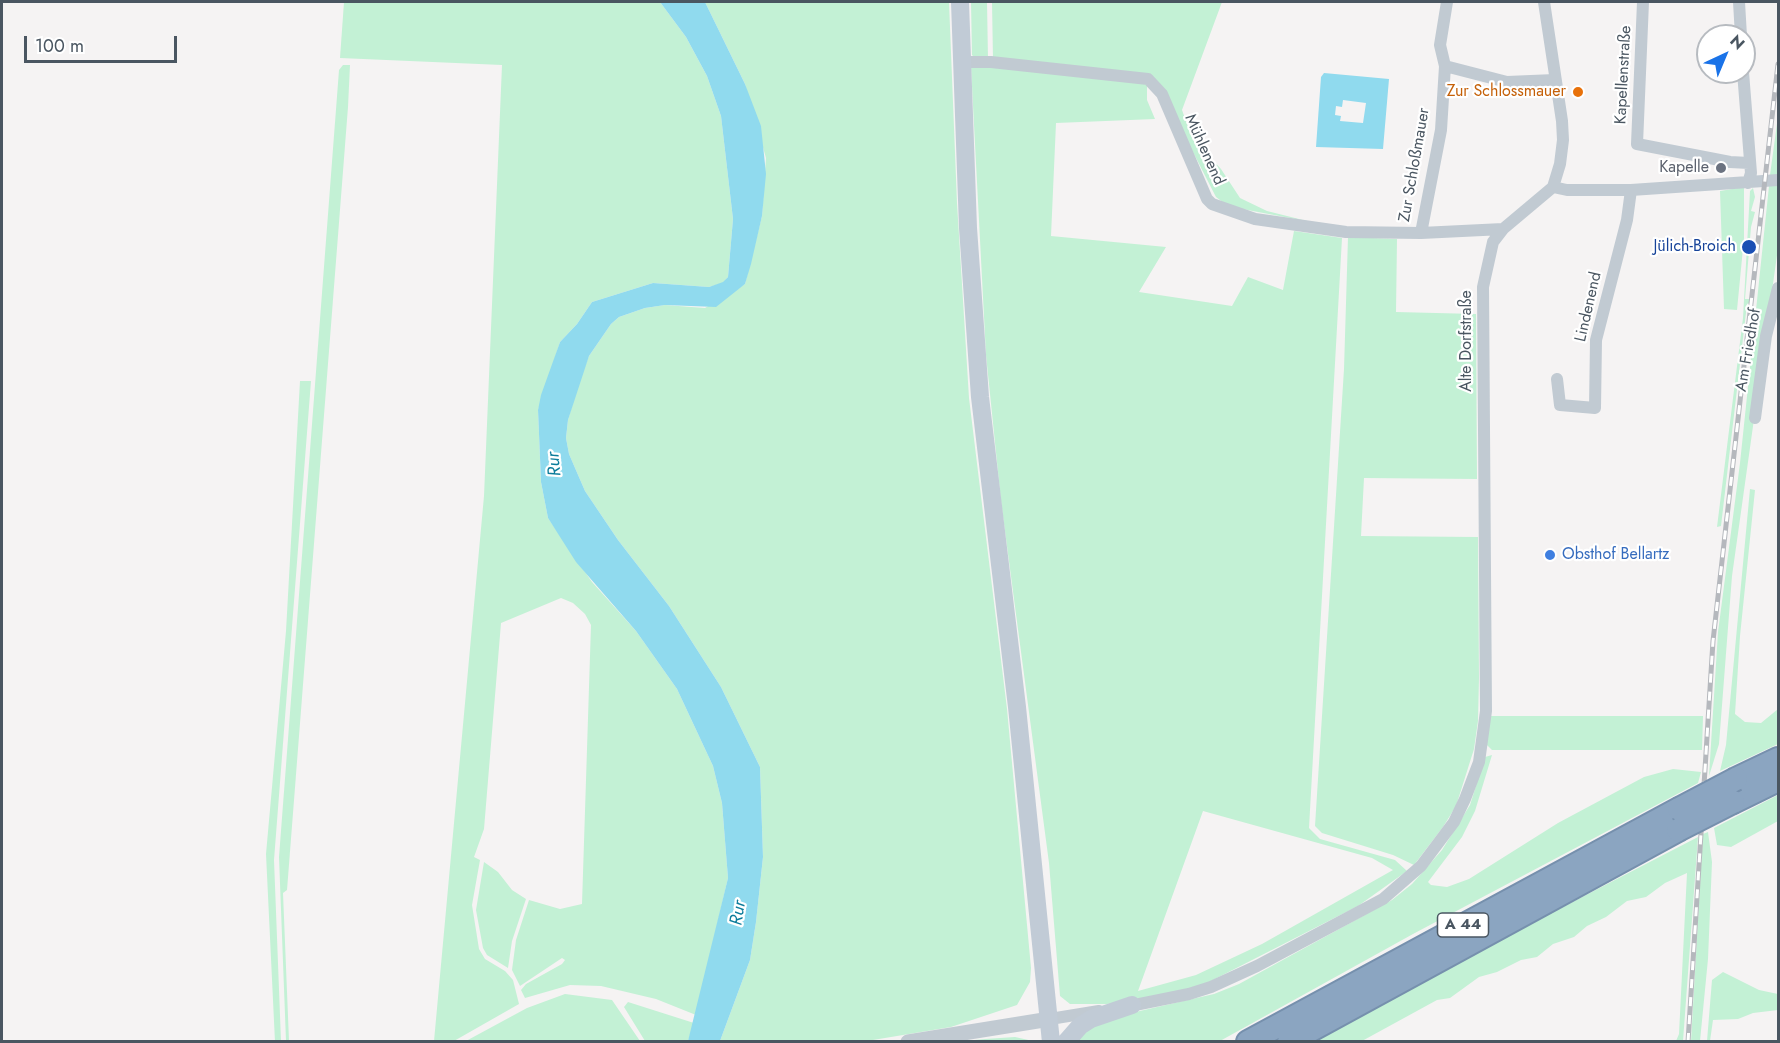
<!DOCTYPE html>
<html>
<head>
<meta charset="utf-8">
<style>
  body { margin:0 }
  #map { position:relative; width:1780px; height:1043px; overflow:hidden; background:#f5f3f3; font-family:Jost,sans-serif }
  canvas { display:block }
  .frame { position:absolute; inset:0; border:3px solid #4a5661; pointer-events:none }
  .north { position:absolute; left:1696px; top:24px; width:60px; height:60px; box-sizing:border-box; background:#fff; border:2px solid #b7bbc0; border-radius:50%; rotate:44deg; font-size:16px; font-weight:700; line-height:24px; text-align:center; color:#4a5661 }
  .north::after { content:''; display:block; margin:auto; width:21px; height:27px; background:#1a73e8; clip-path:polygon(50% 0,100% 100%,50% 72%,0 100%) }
  .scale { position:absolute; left:24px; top:36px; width:153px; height:27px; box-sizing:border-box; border:3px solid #4a5661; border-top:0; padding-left:8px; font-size:18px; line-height:21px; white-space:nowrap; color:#4a5661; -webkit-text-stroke:4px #fff; paint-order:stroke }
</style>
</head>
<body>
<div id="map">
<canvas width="1780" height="1043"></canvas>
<div class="frame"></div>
<div class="north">N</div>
<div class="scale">100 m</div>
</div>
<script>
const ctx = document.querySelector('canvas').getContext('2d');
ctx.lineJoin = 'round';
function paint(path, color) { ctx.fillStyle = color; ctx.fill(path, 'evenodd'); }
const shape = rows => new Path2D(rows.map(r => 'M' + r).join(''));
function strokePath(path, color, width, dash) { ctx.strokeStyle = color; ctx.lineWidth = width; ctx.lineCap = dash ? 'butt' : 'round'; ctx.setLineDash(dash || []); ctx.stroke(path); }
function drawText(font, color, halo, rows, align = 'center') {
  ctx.font = font + ' Jost,sans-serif'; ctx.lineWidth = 4.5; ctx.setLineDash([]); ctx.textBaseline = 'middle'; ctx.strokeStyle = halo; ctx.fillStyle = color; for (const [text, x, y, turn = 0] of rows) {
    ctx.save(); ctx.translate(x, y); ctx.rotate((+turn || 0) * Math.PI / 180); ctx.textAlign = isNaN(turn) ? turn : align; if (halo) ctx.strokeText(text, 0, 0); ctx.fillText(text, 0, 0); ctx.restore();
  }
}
const green = shape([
  [344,2,660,2,686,37,707,76,721,116,733,219,728,277,723,283,709,287,653,283,592,302,577,324,560,342,538,410,541,482,548,518,592,582,636,631,677,689,713,766,722,803,728,878,696,1015,656,999,601,986,570,985,525,998,521,990,526,984,562,964,565,960,562,958,520,986,512,970,516,940,529,900,560,909,582,904,591,625,585,614,573,603,561,598,501,623,484,829,474,857,480,860,472,905,479,949,485,959,505,971,513,980,519,1004,454,1041,434,1041,484,496,502,65,340,58],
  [705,2,949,2,957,203,969,398,1007,709,1031,968,1030,982,1017,1005,951,1027,867,1041,720,1041,750,960,756,922,763,857,760,767,721,687,669,606,618,540,585,491,569,454,566,438,568,420,580,378,589,356,611,324,619,317,645,308,665,305,705,308,745,284,762,216,766,158,745,84],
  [971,2,987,2,988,59,977,60,972,55],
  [992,2,1222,2,1182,110,1192,138,1221,169,1240,198,1267,211,1311,222,1237,208,1225,204,1216,197,1156,80,993,60],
  [343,65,350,65,348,107,287,890,283,893,289,1041,286,1041,279,857,339,70],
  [993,65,1147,82,1147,100,1155,119,1056,123,1051,236,1166,247,1139,292,1232,306,1248,277,1283,290,1294,231,1342,238,1309,828,1320,839,1395,860,1407,871,1358,906,1209,982,1183,991,1107,1004,1070,1004,1060,996,1049,863,1001,501,986,355,971,67],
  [1203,811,1372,858,1393,870,1262,944,1196,975,1138,991],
  [1778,116,1778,175,1770,175],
  [1778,185,1778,248,1732,576,1719,744,1709,776,1718,632,1740,463,1769,186],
  [1744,187,1744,238,1737,310,1724,309,1720,191],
  [1753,188,1755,197,1751,211,1755,212,1751,227,1745,299,1750,299,1749,303,1747,304,1721,526,1717,527,1743,318,1750,191],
  [1348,237,1397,239,1396,312,1476,314,1477,479,1364,478,1361,536,1478,537,1479,678,1478,721,1474,749,1456,806,1443,827,1414,865,1393,855,1322,833,1315,826,1344,369],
  [300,381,311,381,274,860,281,1041,275,1042,266,854,286,631],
  [1750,489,1755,490,1740,636,1735,714,1745,722,1761,723,1778,709,1778,744,1720,771,1726,745],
  [1490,716,1703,716,1702,750,1492,750,1486,744],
  [1492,755,1475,811,1462,837,1428,882,1431,885,1447,887,1469,879,1558,823,1644,777,1673,769,1701,772,1698,783,1413,934,1220,1041,1075,1042,1087,1026,1131,1013,1214,994,1239,984,1392,900,1412,884,1442,850,1470,805,1485,757],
  [1778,795,1778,821,1731,847,1717,845,1714,828],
  [1708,832,1712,862,1708,959,1700,1041,1691,1041,1703,834],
  [1698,837,1683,1041,1676,1041,1679,1034,1687,873,1665,883,1646,897,1627,901,1606,917,1587,926,1574,937,1553,944,1537,957,1521,960,1497,972,1479,977,1450,998,1437,1000,1362,1041,1312,1042,1474,953],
  [484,862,498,872,512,890,526,899,512,941,508,968,487,955,483,948,476,910],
  [1723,972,1759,990,1778,994,1778,1010,1753,1013,1738,1019,1713,1020,1710,1041,1707,1041,1712,980],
  [565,994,612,1000,640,1041,466,1041,527,1008],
  [628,1002,694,1023,688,1041,645,1041,624,1007],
  [1015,1037,1033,1041,965,1041,985,1039]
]);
const water = shape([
  [660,2,705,2,745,84,761,126,766,174,762,216,751,264,745,284,716,307,665,305,645,308,619,317,611,324,589,356,568,420,566,438,569,454,585,491,618,540,669,606,721,687,760,767,763,857,756,922,750,960,720,1041,688,1041,728,878,722,803,713,766,677,689,636,631,576,562,548,518,541,482,538,410,541,395,560,342,577,324,592,302,653,283,709,287,723,282,728,277,733,219,721,116,707,76,686,37],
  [1324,73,1389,79,1383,149,1316,147,1321,77],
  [1343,100,1366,103,1363,123,1340,121,1341,116,1335,115,1336,106,1342,107]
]);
const minor = shape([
  [1643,2,1637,144,1730,162,1749,163],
  [1739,2,1741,36],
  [962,62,991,62,1148,79,1162,94,1207,199,1212,204,1255,219,1346,232,1421,233,1503,229],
  [1445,66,1440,45,1447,2],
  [1743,72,1751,173,1748,183],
  [1553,187,1567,190,1631,190,1778,180],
  [1421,233,1441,130,1445,66,1507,82,1555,80],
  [1557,379,1560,405,1595,408,1596,340,1627,220,1631,190],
  [1755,418,1766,336,1778,288],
  [1125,1007,1189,994,1211,987,1257,966,1383,899,1421,866,1454,822,1465,799,1479,762,1486,711,1483,287,1493,242,1503,229,1553,187,1560,164,1563,140,1562,121,1544,2],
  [1050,1019,1099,1011]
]);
const tertiary = shape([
  [908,1042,1050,1019]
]);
const secondary = shape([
  [960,2,968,228,980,397,1017,707,1051,1042],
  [1066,1042,1080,1026,1091,1019,1132,1005]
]);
const motorway = shape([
  [1736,779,1778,759],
  [1733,802,1778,780],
  [1248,1042,1679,809],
  [1289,1042,1678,830]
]);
const rail = shape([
  [1688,1042,1713,641,1778,64]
]);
const motorwayBridge = shape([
  [1679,809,1736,779],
  [1678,830,1733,802]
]);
const markers = [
  [1578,92,6,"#e8710a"],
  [1721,168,6,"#6b7280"],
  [1749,247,8,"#1a4fb4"],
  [1550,555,6,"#3f7fe0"]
];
const shields = [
  [1463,925,51]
];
const shieldNames = [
  ["A 44",1463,925]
];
const streetNames = [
  ["Kapellenstraße",1624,75,-87],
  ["Mühlenend",1204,150,66],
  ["Zur Schloßmauer",1415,165,-80],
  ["Lindenend",1589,307,-77],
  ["Alte Dorfstraße",1467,341,-90],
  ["Am Friedhof",1749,350,-80]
];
const foodNames = [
  ["Zur Schlossmauer",1566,92]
];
const worshipNames = [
  ["Kapelle",1709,168]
];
const transitNames = [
  ["Jülich-Broich",1736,247]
];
const shopNames = [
  ["Obsthof Bellartz",1562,555]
];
const waterNames = [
  ["Rur",555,464,-95],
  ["Rur",739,913,-81]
];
paint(green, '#c3f1d5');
paint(water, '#90daee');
strokePath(motorway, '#7690ad', 26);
strokePath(minor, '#c1cad2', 12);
strokePath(tertiary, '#c1cad2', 15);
strokePath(secondary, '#c1cbd6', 18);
strokePath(motorway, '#8ba5c1', 22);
strokePath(rail, '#b5b8bd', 5);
strokePath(rail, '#fff', 3, [9]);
strokePath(motorwayBridge, '#7690ad', 26, []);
strokePath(motorwayBridge, '#8ba5c1', 22);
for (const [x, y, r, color] of markers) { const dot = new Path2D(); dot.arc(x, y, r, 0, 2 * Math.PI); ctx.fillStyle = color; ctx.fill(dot); strokePath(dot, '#fff', 2); }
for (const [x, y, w] of shields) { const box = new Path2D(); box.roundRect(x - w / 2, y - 12, w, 24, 4.5); ctx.fillStyle = '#fff'; ctx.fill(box); strokePath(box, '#4a5661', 1.5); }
drawText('bold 15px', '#4a5661', null, shieldNames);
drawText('16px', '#4a5661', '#fff', streetNames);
drawText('16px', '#c56008', '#fff', foodNames, 'right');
drawText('16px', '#5b616d', '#fff', worshipNames, 'right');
drawText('16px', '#164399', '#fff', transitNames, 'right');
drawText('16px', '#366cbe', '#fff', shopNames, 'left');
drawText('italic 18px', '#0c7c9b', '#fff', waterNames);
</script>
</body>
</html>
